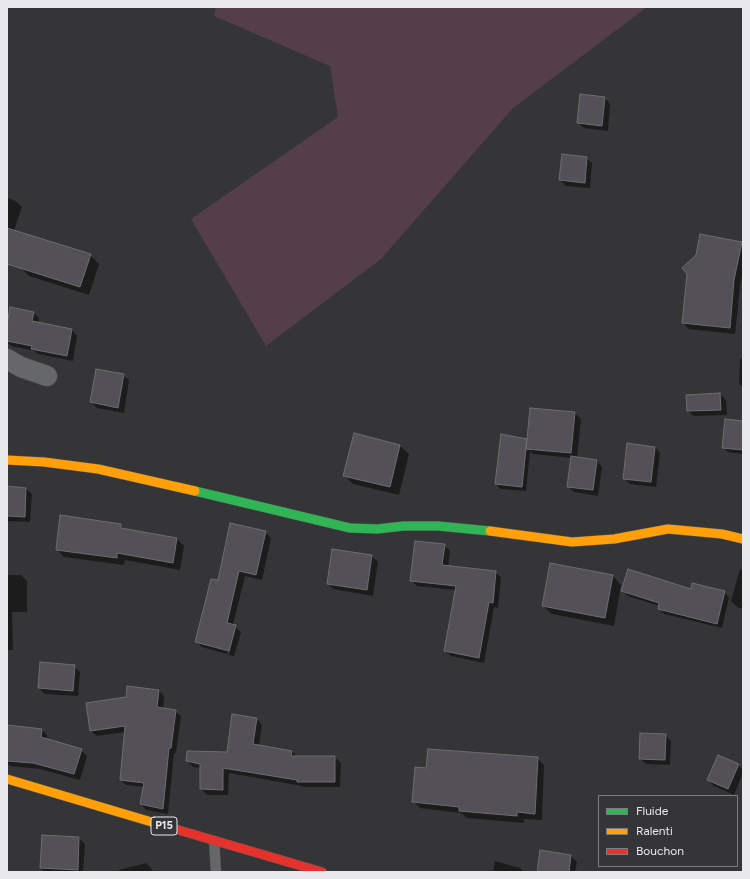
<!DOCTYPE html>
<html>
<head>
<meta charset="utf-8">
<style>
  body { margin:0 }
  #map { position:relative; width:750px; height:879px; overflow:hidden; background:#353538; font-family:Figtree,sans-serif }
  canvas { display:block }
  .frame { position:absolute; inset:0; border:8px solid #e9e9ed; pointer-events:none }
  .legend { position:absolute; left:598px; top:795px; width:140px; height:72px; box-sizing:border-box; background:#343439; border:1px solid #7c7c81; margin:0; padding:5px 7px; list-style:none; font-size:12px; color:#e9e9ed }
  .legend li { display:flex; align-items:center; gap:8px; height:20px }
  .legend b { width:20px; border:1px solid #7c7c81 }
</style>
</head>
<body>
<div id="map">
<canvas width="750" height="879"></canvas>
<div class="frame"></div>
<ul class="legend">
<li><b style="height:5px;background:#30b455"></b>Fluide</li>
<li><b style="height:5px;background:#ff9f0a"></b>Ralenti</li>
<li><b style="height:5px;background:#e5322d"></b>Bouchon</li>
</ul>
</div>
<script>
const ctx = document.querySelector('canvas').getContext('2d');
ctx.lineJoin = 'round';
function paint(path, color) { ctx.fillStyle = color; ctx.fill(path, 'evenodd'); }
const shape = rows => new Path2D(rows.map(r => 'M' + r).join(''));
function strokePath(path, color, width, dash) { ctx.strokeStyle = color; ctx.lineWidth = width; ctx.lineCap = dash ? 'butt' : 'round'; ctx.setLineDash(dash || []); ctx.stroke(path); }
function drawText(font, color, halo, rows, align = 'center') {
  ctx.font = font + ' Figtree,sans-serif'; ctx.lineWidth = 3; ctx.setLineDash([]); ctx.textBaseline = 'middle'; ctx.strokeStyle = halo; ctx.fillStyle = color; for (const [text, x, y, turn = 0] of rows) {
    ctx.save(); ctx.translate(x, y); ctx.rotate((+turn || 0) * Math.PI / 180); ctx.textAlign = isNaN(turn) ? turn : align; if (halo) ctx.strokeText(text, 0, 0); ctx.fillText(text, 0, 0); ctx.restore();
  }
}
const green = shape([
  [216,7,647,7,513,108,381,259,266,346,191,219,338,117,330,66,214,16]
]);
const shadow = shape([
  [605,98,610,104,608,131,584,128,578,123],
  [586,158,592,163,590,188,566,186,560,180],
  [7,198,16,201,22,207,10,242,7,241],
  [741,243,743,245,743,269,740,287,735,334,689,329,683,323],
  [90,255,99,264,89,295,29,276,20,267],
  [33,312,39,318,38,323,72,330,77,336,73,361,38,354,35,351,11,346,7,342,7,331],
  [740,359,743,359,743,387,739,384],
  [123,375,129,380,124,413,97,408,91,402],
  [720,394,726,400,727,415,694,416,688,411],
  [575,413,581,419,577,458,597,461,602,467,598,496,574,492,568,486,572,458,533,454,530,451,526,491,501,489,496,484,526,440],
  [743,422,743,454,728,452,723,447],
  [400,446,409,454,399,495,353,484,344,475],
  [655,447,660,453,656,487,630,484,624,478],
  [7,487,26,489,32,494,30,522,7,521],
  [121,525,125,530,177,539,184,546,180,570,125,560,124,565,64,557,57,549],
  [265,532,271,538,262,580,245,576,233,625,241,632,234,656,229,655,236,628,234,628,227,654,202,647,196,641,218,581],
  [444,545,450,551,448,567,495,572,501,577,498,608,494,607,484,663,451,656,445,651,456,590,417,586,411,580],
  [333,550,372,556,378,562,373,596,333,589,328,584],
  [740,569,743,570,743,609,737,607,731,601],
  [7,575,21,575,27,581,27,612,12,612,13,650,7,650],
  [613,576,621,585,614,626,552,614,543,606],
  [692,590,724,592,729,597,722,628,664,614,659,608,659,606,628,596,622,591],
  [74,666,80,672,78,696,45,694,39,688],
  [159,691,164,696,163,709,175,711,181,716,176,753,174,753,168,814,146,810,141,804,144,787,126,785,121,780,125,732,97,736,91,731,87,704,127,698],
  [257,719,262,725,259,746,292,751,297,757,335,757,341,763,340,787,304,787,302,786,229,773,228,795,207,795,201,789,201,768,193,767,187,761,228,753],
  [7,726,41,729,47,735,47,740,81,750,87,756,80,780,40,769,10,766,7,763],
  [665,735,671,741,670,765,646,764,640,759],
  [537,758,544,765,542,820,524,819,524,823,467,818,461,813,420,808,413,801,427,770],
  [738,765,743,770,743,773,734,795,714,786,708,780],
  [43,836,79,838,85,844,83,872,45,872,41,868],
  [541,851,571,856,577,862,575,872,538,872],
  [495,861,520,868,524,872,493,872],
  [146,863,152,869,153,872,120,872,119,870]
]);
const building = shape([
  [580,94,605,97,602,126,577,123,580,94],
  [562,154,587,157,585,183,559,180,562,154],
  [7,228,91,254,80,287,7,264,7,228],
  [700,234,742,242,734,280,730,328,682,323,687,274,682,268,696,255,700,234],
  [10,307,34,312,32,321,72,329,67,356,31,349,32,346,7,341,7,326,10,307],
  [96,369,124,374,118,408,90,402,96,369],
  [720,393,721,410,687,411,686,395,720,393],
  [530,408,575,412,571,453,526,449,530,408],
  [725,419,743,421,743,450,722,448,725,419],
  [354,433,400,445,390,487,343,476,354,433],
  [501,434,527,439,522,487,495,484,501,434],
  [627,443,655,447,651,482,623,479,627,443],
  [571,456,597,460,593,490,567,487,571,456],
  [7,486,26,488,25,517,7,516,7,486],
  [60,515,121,524,121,528,177,538,173,563,117,553,117,558,56,550,60,515],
  [230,523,266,531,256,575,239,571,227,623,236,625,229,651,195,642,211,579,218,580,230,523],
  [415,541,445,544,442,565,496,571,493,603,489,602,479,658,444,651,456,586,410,581,415,541],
  [332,549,372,555,367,590,327,584,332,549],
  [550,563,613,575,605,618,542,606,550,563],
  [628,569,691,589,692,583,725,591,717,624,658,609,659,603,621,591,628,569],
  [40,662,75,665,73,691,38,688,40,662],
  [127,686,159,690,157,707,176,710,171,748,169,748,163,809,140,804,144,783,120,780,125,726,90,731,86,703,126,697,127,686],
  [232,714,257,718,253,744,292,751,291,756,335,756,335,782,297,782,297,780,223,768,223,790,200,789,200,764,186,761,187,751,227,752,232,714],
  [7,725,42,729,41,737,82,749,74,774,33,763,7,761,7,725],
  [640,733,666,734,665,760,639,759,640,733],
  [428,749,538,757,535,814,517,812,517,816,459,811,459,807,412,802,415,767,426,768,428,749],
  [718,755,739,764,728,789,707,780,718,755],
  [42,835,79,837,78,870,40,868,42,835],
  [540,850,571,855,569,872,537,872,540,850]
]);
const lane = shape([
  [214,841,216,872]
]);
const street = shape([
  [7,359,21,367,47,376]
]);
const fast = shape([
  [195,491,350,528,377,529,404,526,438,526,490,531]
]);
const slow = shape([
  [7,460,44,462,98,469,195,491],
  [490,531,572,542,614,539,668,529,722,534,743,539],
  [7,779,165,826]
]);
const jam = shape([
  [165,826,322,872]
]);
const shields = [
  [164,826,26]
];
const shieldNames = [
  ["P15",164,826]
];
paint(green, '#543e4a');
paint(shadow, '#0007');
paint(building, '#545057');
strokePath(building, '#6d6d6f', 1);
strokePath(lane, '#525255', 11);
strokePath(street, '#525255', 21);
strokePath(fast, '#525255', 10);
strokePath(slow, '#525255', 10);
strokePath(jam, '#525255', 10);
strokePath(lane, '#666769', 10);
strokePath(street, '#666769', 20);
strokePath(fast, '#30b455', 9);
strokePath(slow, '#ff9f0a', 9);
strokePath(jam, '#e5322d', 9);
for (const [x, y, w] of shields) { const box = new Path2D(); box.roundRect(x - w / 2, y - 9, w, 18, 3); ctx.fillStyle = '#343439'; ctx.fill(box); strokePath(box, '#e9e9ed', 1); }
drawText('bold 11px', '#e9e9ed', null, shieldNames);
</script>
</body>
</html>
